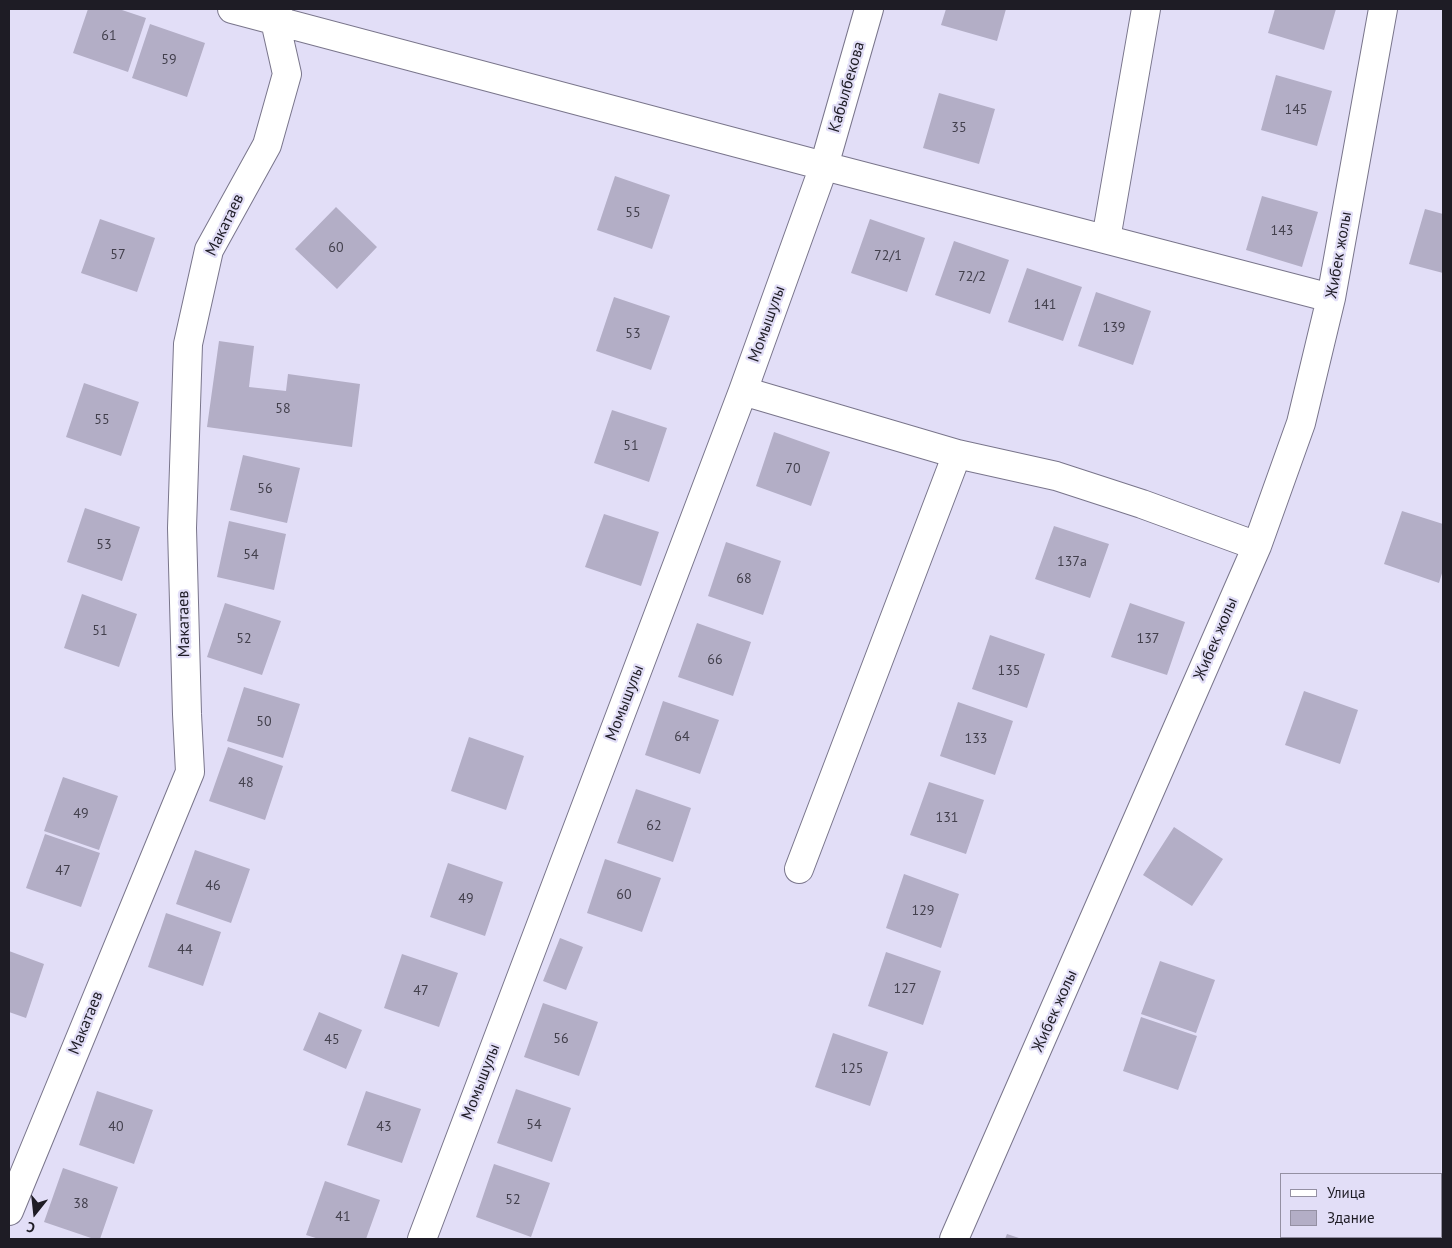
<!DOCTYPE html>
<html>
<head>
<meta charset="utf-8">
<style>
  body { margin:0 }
  #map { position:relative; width:1452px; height:1248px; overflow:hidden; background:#e2def7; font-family:"PT Sans",sans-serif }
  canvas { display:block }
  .frame { position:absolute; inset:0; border:10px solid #1e1c25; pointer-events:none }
  .legend { position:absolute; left:1280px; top:1173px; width:162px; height:65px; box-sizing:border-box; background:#e2def7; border:1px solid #9490a3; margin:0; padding:6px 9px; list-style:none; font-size:15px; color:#1e1c25 }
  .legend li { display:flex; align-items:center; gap:10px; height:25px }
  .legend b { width:25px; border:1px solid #9490a3 }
  .north { position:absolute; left:10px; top:1188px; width:50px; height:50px; -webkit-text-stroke:4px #e2def7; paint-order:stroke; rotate:196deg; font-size:14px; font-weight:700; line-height:20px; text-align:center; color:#1e1c25 }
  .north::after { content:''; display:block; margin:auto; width:18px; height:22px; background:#1e1c25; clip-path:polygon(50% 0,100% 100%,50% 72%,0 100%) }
</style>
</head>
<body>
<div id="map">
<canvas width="1452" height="1248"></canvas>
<div class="frame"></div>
<ul class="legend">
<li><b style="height:6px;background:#fff"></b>Улица</li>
<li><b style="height:14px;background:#b3aec6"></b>Здание</li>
</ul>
<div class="north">С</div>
</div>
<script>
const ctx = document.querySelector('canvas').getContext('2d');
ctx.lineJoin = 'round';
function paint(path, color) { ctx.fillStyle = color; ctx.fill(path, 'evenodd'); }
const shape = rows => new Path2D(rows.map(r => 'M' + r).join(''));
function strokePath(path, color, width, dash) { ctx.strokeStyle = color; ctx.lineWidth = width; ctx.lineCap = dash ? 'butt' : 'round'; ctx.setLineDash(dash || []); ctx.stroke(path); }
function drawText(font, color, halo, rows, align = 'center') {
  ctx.font = font + ' "PT Sans",sans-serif'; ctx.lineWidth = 4.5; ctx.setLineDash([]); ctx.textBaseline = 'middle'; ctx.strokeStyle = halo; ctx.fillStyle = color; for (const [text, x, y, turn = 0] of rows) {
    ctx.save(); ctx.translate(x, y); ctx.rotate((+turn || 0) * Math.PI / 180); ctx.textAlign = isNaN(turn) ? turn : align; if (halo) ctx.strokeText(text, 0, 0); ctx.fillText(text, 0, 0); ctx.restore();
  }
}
const building = shape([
  [88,9,119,9,146,18,128,72,73,53],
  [946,9,1006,9,997,41,941,25],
  [1275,9,1336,9,1324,50,1268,33],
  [150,24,205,43,187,97,132,78],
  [1276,75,1332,91,1317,146,1261,130],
  [939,93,995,109,979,164,923,148],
  [615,176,670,195,652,249,597,230],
  [1262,196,1318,212,1302,267,1246,250],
  [336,207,377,247,337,289,295,249],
  [1425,209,1443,214,1443,273,1409,264],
  [100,219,155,238,137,292,81,273],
  [870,219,925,238,907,292,851,273],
  [954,241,1009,260,990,314,935,295],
  [1027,268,1082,287,1063,341,1008,322],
  [1096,292,1151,311,1133,365,1078,346],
  [614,297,670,316,651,370,596,351],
  [219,341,254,346,249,387,286,391,288,374,360,384,352,447,207,427],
  [84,383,139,402,121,456,66,437],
  [612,410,667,428,649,482,594,463],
  [774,432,830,452,811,506,756,486],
  [243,455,300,468,287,523,230,510],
  [85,508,140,527,122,581,67,562],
  [1402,511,1443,524,1443,570,1439,583,1384,564],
  [604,514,659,532,641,586,585,567],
  [229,521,286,534,274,590,217,577],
  [1054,526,1109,544,1090,598,1035,579],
  [726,542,781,561,763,615,708,596],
  [82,594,137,614,119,667,64,648],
  [225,603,281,621,262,675,207,657],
  [1130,603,1185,622,1167,675,1111,657],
  [697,623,751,642,733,696,678,677],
  [990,635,1045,654,1027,708,972,689],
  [244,687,300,704,283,758,227,741],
  [1304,691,1358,710,1340,764,1285,745],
  [663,701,719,720,700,774,645,755],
  [958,702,1013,721,995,775,940,756],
  [469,737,524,756,506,810,451,791],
  [228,747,283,766,265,820,209,801],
  [63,777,118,796,99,850,44,831],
  [929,782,984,800,966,854,910,835],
  [636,789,691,808,673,862,617,843],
  [1174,827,1223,859,1192,906,1143,875],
  [45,834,100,853,81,907,26,888],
  [195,850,250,869,231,923,176,904],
  [605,859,661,878,642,932,587,913],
  [448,863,503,882,485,936,430,917],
  [904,874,959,894,941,948,886,928],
  [166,913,221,932,203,986,148,967],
  [560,938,583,947,566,990,543,981],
  [9,951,44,964,26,1018,9,1012],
  [886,952,941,971,923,1025,868,1006],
  [402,954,458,973,439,1027,384,1008],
  [1160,961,1215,980,1196,1033,1141,1014],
  [543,1003,598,1022,579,1076,524,1057],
  [319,1012,362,1030,346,1069,303,1050],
  [1141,1017,1197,1036,1178,1090,1123,1071],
  [833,1033,888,1052,870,1106,815,1087],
  [516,1089,571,1108,552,1162,497,1143],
  [97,1091,153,1110,134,1164,79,1145],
  [366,1091,421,1109,402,1163,347,1145],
  [494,1164,550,1183,531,1237,476,1217],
  [63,1168,118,1187,100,1239,94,1239,44,1222],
  [325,1181,380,1200,366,1239,319,1239,306,1235],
  [1007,1234,1022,1239,1005,1239]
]);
const minor = shape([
  [232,9,824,166,1331,298],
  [1106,239,1146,9],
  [743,391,957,454,1056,476,1142,504,1257,546],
  [799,869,957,454],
  [9,1211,190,772,187,714,182,528,188,344,209,250,267,145,287,74,275,21,278,9],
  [422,1239,743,391,824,166,869,9],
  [954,1239,1257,546,1301,423,1331,298,1383,9]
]);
const numberNames = [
  ["61",109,36],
  ["59",169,60],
  ["145",1296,110],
  ["35",959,128],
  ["55",633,213],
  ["143",1282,231],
  ["60",336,248],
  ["57",118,255],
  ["72/1",888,256],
  ["72/2",972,277],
  ["141",1045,305],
  ["139",1114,328],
  ["53",633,334],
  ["58",283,409],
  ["55",102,420],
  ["51",631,446],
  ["70",793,469],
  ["56",265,489],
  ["53",104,545],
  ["54",251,555],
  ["137а",1072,562],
  ["68",744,579],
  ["51",100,631],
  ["52",244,639],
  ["137",1148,639],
  ["66",715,660],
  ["135",1009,671],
  ["50",264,722],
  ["64",682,737],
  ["133",976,739],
  ["48",246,783],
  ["49",81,814],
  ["131",947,818],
  ["62",654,826],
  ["47",63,871],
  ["46",213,886],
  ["60",624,895],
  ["49",466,899],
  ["129",923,911],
  ["44",185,950],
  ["127",905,989],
  ["47",421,991],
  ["56",561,1039],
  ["45",332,1040],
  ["125",852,1069],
  ["54",534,1125],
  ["40",116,1127],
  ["43",384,1127],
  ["52",513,1200],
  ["38",81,1204],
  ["41",343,1217]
];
const streetNames = [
  ["Кабылбекова",847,87,-74],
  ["Макатаев",225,225,-64],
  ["Жибек жолы",1339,255,-80],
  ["Момышулы",767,324,-70],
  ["Макатаев",184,624,-91],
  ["Жибек жолы",1216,639,-67],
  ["Момышулы",625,703,-69],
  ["Жибек жолы",1055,1011,-66],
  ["Макатаев",86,1023,-68],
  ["Момышулы",481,1082,-69]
];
paint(building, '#b3aec6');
strokePath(minor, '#79758b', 30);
strokePath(minor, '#fff', 28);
drawText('14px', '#43404d', null, numberNames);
drawText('16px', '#1e1c25', '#e2def7', streetNames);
</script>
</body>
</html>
